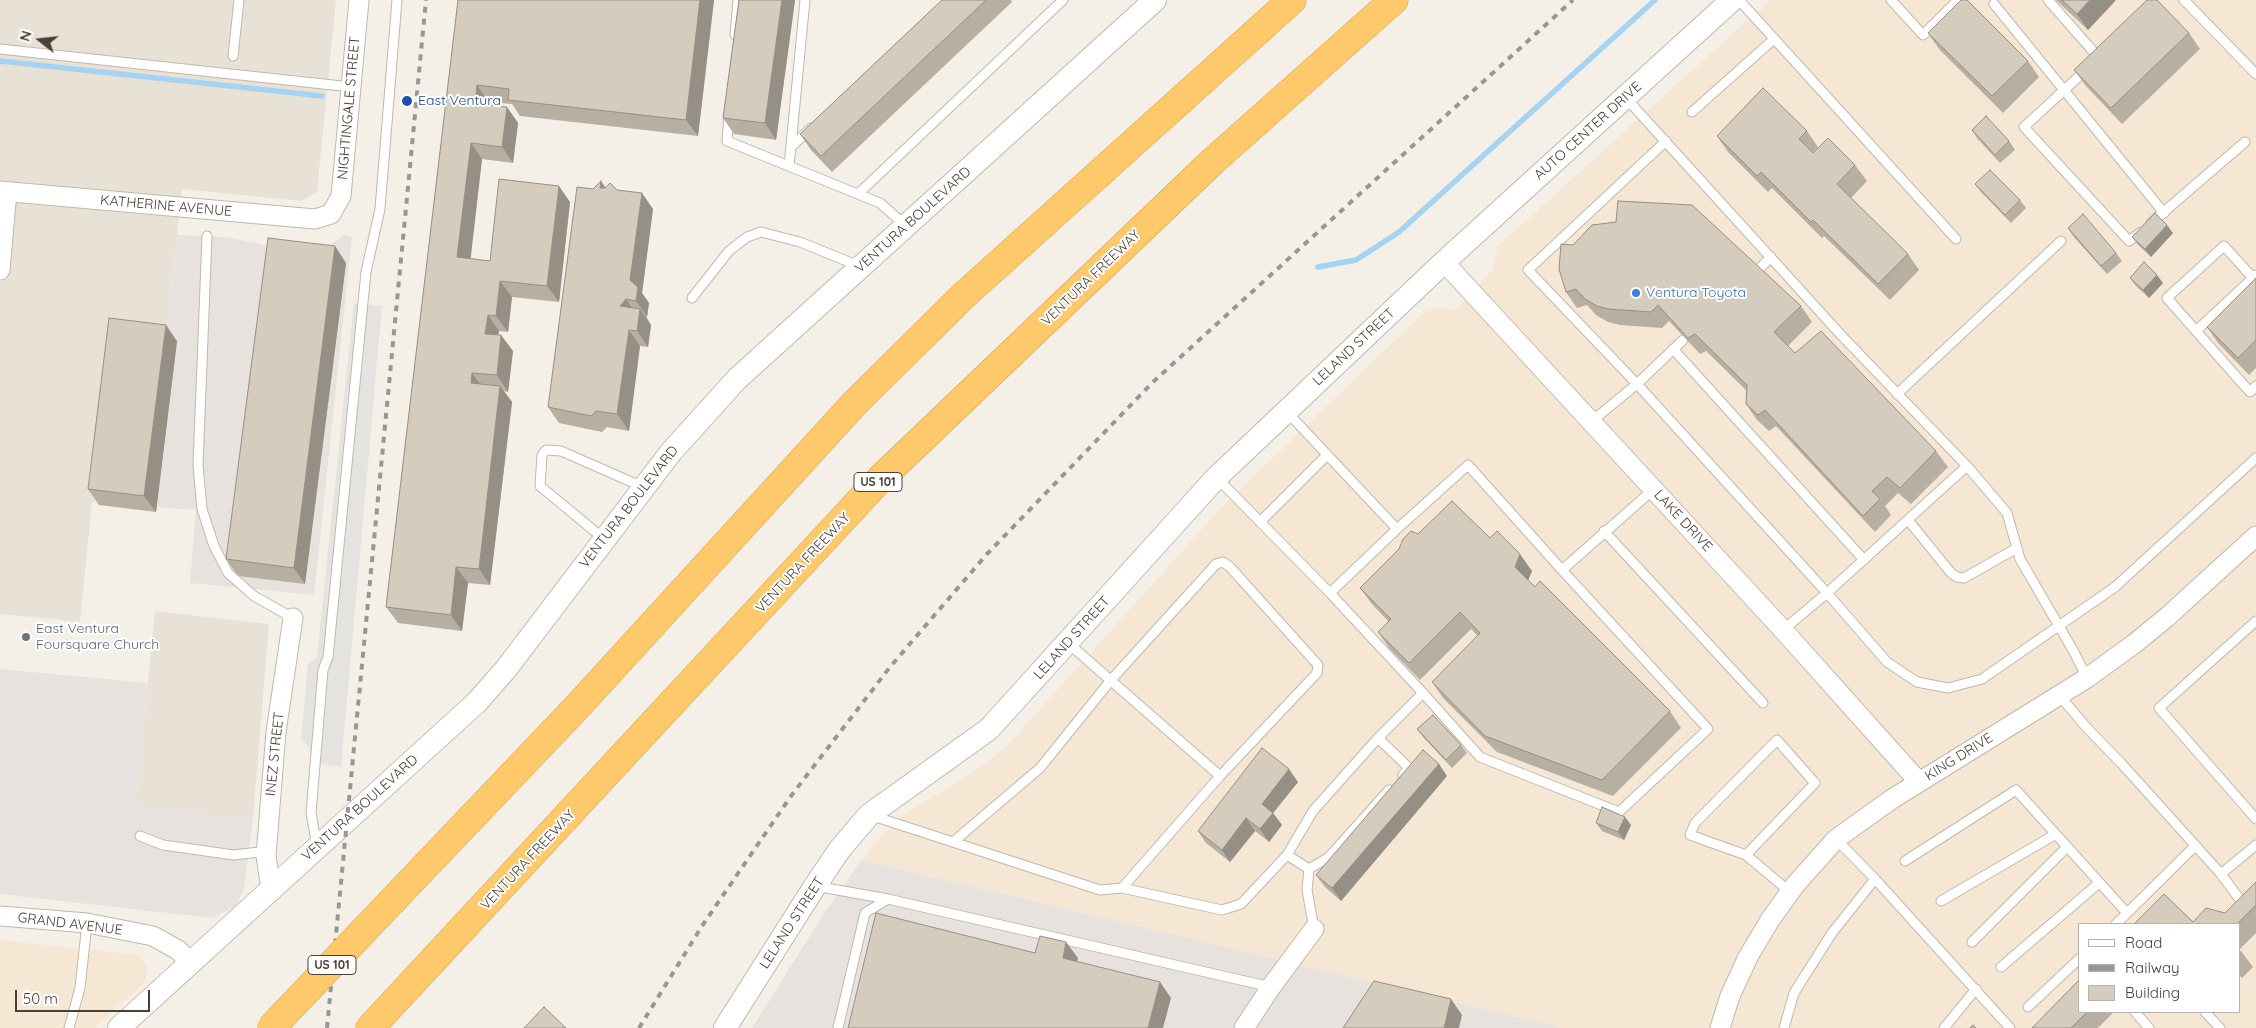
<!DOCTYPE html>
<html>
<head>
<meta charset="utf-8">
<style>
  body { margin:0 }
  #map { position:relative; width:2256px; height:1028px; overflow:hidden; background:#f4f0e8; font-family:Quicksand,sans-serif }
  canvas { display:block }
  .legend { position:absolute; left:2078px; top:923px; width:162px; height:90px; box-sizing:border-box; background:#fff; border:1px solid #b6b3af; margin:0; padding:6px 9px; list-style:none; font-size:15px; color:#484137 }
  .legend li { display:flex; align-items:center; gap:10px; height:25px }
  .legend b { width:25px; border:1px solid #b6b3af }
  .north { position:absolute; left:15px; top:15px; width:50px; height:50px; -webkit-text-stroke:4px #fff; paint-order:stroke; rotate:286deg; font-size:14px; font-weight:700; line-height:20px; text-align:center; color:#484137 }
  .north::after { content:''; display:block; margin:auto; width:18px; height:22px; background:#484137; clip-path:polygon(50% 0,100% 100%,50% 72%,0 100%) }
  .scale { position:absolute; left:15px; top:990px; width:135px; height:22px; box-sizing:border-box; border:2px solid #484137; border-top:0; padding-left:6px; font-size:15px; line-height:18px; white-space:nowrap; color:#484137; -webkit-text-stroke:4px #fff; paint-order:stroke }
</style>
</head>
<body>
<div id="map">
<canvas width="2256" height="1028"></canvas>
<ul class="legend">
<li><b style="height:6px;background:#fff"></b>Road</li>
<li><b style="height:6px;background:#979797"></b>Railway</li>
<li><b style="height:14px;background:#d6ccbe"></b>Building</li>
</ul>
<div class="north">N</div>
<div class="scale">50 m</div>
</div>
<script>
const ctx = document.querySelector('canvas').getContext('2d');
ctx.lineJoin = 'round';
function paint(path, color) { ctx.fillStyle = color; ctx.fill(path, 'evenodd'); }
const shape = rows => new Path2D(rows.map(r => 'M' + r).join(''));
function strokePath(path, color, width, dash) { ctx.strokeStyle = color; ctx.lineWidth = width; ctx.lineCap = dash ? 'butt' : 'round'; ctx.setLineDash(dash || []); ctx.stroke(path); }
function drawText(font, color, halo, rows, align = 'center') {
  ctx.font = font + ' Quicksand,sans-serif'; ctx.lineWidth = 4; ctx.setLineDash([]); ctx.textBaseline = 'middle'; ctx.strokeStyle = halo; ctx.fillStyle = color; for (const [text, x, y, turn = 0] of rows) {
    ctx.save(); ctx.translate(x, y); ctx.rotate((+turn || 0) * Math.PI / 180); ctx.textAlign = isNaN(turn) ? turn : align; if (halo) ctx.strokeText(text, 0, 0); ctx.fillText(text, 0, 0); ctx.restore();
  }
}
const residential = shape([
  [0,0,336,0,317,192,301,201,182,189,167,327,110,324,80,622,0,614],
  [155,611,269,624,253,819,136,806]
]);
const commercial = shape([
  [1770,0,2256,0,2256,1028,1563,1028,863,860,877,840,901,816,972,773,1005,748,1221,508,1424,312,1441,307,1455,311,1493,269,1498,246],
  [2080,924,2240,924,2240,1012,2080,1012],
  [0,940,140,955,147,967,145,982,95,1028,0,1028]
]);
const industrial = shape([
  [346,234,352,237,314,595,190,583,196,510,92,502,110,324,167,327,177,235,226,237,282,249,306,250,331,244],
  [0,669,148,683,136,805,253,819,244,889,236,906,212,918,0,894],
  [862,860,1563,1028,752,1028,825,912]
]);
const parking = shape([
  [354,303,382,306,341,767,313,763,308,746,301,738,308,664,317,656]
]);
const stream = shape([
  [0,61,322,96],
  [1318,267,1356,260,1399,232,1655,0]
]);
const service = shape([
  [1739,0,1956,239],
  [1891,0,1923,35,1958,0],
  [2048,0,2099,58],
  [2184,0,2256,74],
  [1994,4,2164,213],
  [735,35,738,0],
  [0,49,351,87],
  [233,56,239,0],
  [2087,69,2024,127,2129,241,2141,232],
  [1625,97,1841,335,1967,466,2007,513,2020,559,2074,652,2087,678],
  [1692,112,1774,39],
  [729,115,727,141,880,203,905,225],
  [1666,141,1528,270,1637,384,1683,340],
  [791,147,811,128],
  [789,166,805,0],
  [858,194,1063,0],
  [2151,223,2245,142],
  [207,236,198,465,202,509,214,546,228,573,254,596,293,618],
  [1757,271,1771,257],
  [2256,275,2196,331,2250,392,2256,386],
  [692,298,729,251,747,237,761,232,800,242,859,266],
  [2196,331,2167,298,2224,246,2253,278],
  [1673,349,1864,560],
  [1897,394,2061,241],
  [1592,421,1637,384,1827,593,1967,466],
  [1217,478,1330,593,1397,529,1287,412],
  [1908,520,1951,573,1957,577,1964,578,2017,548],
  [1260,522,1327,455],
  [1397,529,1468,465,1562,570,1654,489],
  [1604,531,1763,703],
  [604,539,540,486,542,455,546,450,561,451,643,487],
  [1330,593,1423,693,1378,738,1409,768,1403,775],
  [2256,621,2159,708,2256,819],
  [1783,630,1827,593,1887,662,1917,682,1948,688,1982,679,2115,587,2256,458],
  [1423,693,1480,757,1619,812,1708,729,1562,570],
  [2059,695,2087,728,2121,763,2221,874,2256,845],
  [873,816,1100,890,1122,888,1220,776,1068,643],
  [140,836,163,845,234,855,267,851],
  [953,842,1040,768,1111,680,1216,564,1223,562,1230,567,1318,665,1317,673,1220,776],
  [317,846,311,813,323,670,328,657,366,272,380,209,397,0],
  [1287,855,1313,811,1378,738],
  [1746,855,1815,783,1777,740,1695,823,1690,835,1746,855,1790,892],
  [1905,861,2016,790,2127,913],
  [2221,874,2246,908],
  [1875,879,2010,1028],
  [815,886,888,899],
  [1122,888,1222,910,1241,904,1287,855,1309,869],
  [1941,901,2056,834],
  [2116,924,2195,846],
  [1314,929,1307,890,1309,869,1329,857,1389,790],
  [1972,942,2067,847],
  [2001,967,2099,883],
  [2028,1007,2080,958],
  [2135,1012,2149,1028],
  [2205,1012,2220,1028],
  [69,1028,80,988,87,923],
  [838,1028,865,913,888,899,1271,987],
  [1784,1028,1794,993,1832,933,1875,879,1836,839],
  [1944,1028,1976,989]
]);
const minor = shape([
  [0,191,315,219,331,214,341,196,359,0],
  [1444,262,1783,630,1919,782],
  [0,270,7,192],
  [271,889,266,856,276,732,293,618],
  [0,916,87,923,153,936,178,950,191,963],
  [1244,1028,1271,987,1314,929],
  [1720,1028,1730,996,1748,957,1770,920,1795,885,1836,839,1892,799,2087,678,2134,644,2167,617,2256,536]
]);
const tertiary = shape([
  [119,1028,477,702,506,669,671,452,737,379,1155,0],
  [725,1028,815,886,840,849,869,815,989,729,1216,478,1444,262,1732,0]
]);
const motorway = shape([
  [392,901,577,707,854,404,962,297,1292,0],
  [370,1028,880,479,1213,161,1394,0]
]);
const rail = shape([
  [327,1028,426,0],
  [639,1028,702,926,791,796,890,667,987,554,1153,382,1573,0]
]);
const motorwayBridge = shape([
  [271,1028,392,901]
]);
const wall = shape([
  [458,0,714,0,698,136,520,116,512,104,488,102,488,105,507,107,518,123,513,163,482,159,470,258,490,261,570,202,559,302,512,297,508,332,499,331,498,335,513,351,508,392,504,391,512,402,490,585,468,583,462,631,398,623,386,607],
  [739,0,795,0,776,140,734,134,723,118],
  [942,0,1011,0,1012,2,832,172,811,150,800,134],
  [2056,0,2116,0,2088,30],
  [1928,33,2028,61,2039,77,2003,113,1939,49],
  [2189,33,2200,49,2122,124,2086,86,2074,70],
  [1972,130,2009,141,2015,150,2000,163,1977,138],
  [1807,131,1818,147,1812,153,1855,165,1867,181,1851,198,1908,254,1919,270,1890,300,1824,236,1822,238,1772,188,1768,192,1728,152,1717,136],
  [1975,184,2020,200,2026,208,2011,223,1981,192],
  [606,188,617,190,653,209,642,293,649,303,647,317,646,316,651,325,648,347,640,346,629,431,607,427,602,432,559,423,548,407,593,189],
  [2068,228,2116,253,2122,261,2107,274,2073,236],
  [2173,233,2151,257,2138,245,2132,237],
  [346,263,305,584,238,576,226,559],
  [1559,269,1801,306,1812,322,1788,346,1795,353,1936,451,1948,467,1911,504,1898,493,1885,506,1891,515,1875,532,1776,426,1769,431,1757,420,1746,404,1746,390,1706,351,1700,354,1669,321,1662,328,1620,325,1608,322,1596,315,1587,305,1577,308,1566,292],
  [2130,278,2163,283,2149,298,2136,286],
  [2256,278,2256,368,2249,375,2218,343,2207,327],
  [177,341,156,512,99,505,88,489],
  [1418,534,1490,538,1532,571,1528,580,1670,711,1681,728,1613,796,1497,752,1443,698,1432,682,1478,636,1471,629,1420,680,1389,648,1378,632,1389,622,1372,604,1360,588],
  [1417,729,1461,745,1467,753,1452,768,1423,737],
  [1447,776,1341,901,1325,887,1316,875],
  [1298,782,1273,813,1282,825,1269,842,1255,831,1230,862,1206,843,1198,831],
  [1596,823,1631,825,1624,840,1602,831],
  [2256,882,2256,933,2240,949,2240,924,2134,924,2193,922,2225,913],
  [2240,951,2241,951,2253,967,2242,978,2240,976],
  [2080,1012,2114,1012,2098,1028,2032,1028]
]);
const shadedWall = shape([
  [700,0,714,0,698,136,686,120],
  [782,0,795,0,776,140,765,123],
  [2090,0,2116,0,2088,30,2077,14],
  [477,85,488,102,486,119,475,103],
  [507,107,518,123,513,163,502,147],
  [471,143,482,159,469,273,457,257],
  [601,181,612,197,600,188],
  [559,186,570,202,559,302,547,286],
  [642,193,653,209,642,293,649,303,647,317,636,301,630,280],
  [2167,225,2173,233,2151,257,2145,249],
  [335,246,346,263,305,584,294,568],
  [2157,275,2163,283,2149,298,2143,290],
  [500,281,512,297,508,332,496,316],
  [626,299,637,315,620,306],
  [640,309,651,325,648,347,637,331],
  [488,315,499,331,497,350,485,334],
  [166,325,177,341,156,512,144,496],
  [629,330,640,346,629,431,617,414],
  [501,335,513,351,508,392,497,375],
  [472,373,484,389,471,383],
  [500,386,512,402,490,585,479,569],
  [1520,554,1532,571,1527,583,1515,567],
  [456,567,468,583,462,631,451,615],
  [1439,764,1447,776,1341,901,1332,888],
  [1289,769,1298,782,1273,813,1282,825,1269,842,1260,829,1262,804],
  [1625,817,1631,825,1624,840,1618,832],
  [1246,818,1255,831,1230,862,1222,850],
  [1066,942,1078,958,1074,974,1063,958],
  [1160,982,1171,998,1163,1028,1148,1028],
  [1451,999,1462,1015,1459,1028,1444,1028]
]);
const building = shape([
  [458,0,700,0,686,120,508,100,509,89,477,85,475,103,507,107,502,147,471,143,457,257,490,261,499,179,559,186,547,286,500,281,496,316,488,315,485,334,501,335,497,375,472,373,471,383,500,386,479,569,456,567,451,615,386,607,458,0],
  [739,0,782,0,765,123,723,118,739,0],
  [942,0,986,0,821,156,800,134,942,0],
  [1961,0,1967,0,2028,61,1992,96,1928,33,1961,0],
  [2062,0,2090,0,2077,14,2062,0],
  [2147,0,2157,0,2189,33,2111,108,2074,70,2147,0],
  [1763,88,1807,131,1799,139,1813,153,1828,138,1855,165,1837,184,1908,254,1878,284,1813,220,1811,222,1761,172,1757,176,1717,136,1763,88],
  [1986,116,2009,141,1995,155,1972,130,1986,116],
  [1990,170,2020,200,2005,215,1975,184,1990,170],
  [601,181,600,188,605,188,610,183,617,190,642,193,630,280,638,287,636,301,626,299,620,306,640,309,637,331,629,330,617,414,596,411,591,416,548,407,577,187,593,189,601,181],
  [1618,201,1692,205,1801,306,1774,332,1795,353,1821,331,1936,451,1900,488,1887,477,1872,491,1880,499,1863,516,1765,410,1758,415,1746,404,1747,385,1695,334,1688,338,1658,305,1651,312,1608,309,1597,306,1585,299,1576,289,1566,292,1559,269,1561,244,1573,245,1592,225,1616,222,1618,201],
  [2155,213,2167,225,2145,249,2132,237,2155,213],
  [2083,214,2116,253,2101,266,2068,228,2083,214],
  [268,238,335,246,294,568,226,559,268,238],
  [2144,262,2157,275,2143,290,2130,278,2144,262],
  [2256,278,2256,340,2238,358,2207,327,2256,278],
  [109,318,166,325,144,496,88,489,109,318],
  [1452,501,1490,538,1497,531,1520,554,1515,567,1535,587,1540,581,1670,711,1602,780,1485,736,1432,682,1480,633,1460,612,1409,663,1378,632,1391,619,1360,588,1399,549,1403,539,1411,531,1418,534,1452,501],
  [1433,715,1461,745,1446,760,1417,729,1433,715],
  [1262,748,1289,769,1262,804,1273,813,1260,829,1246,818,1222,850,1198,831,1262,748],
  [1423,750,1439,764,1332,888,1316,875,1423,750],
  [1602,807,1625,817,1618,832,1596,823,1602,807],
  [2256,882,2256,908,2255,906,2237,924,2134,924,2164,894,2193,922,2206,908,2225,913,2256,882],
  [876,913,1035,953,1040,936,1066,942,1063,958,1160,982,1148,1028,848,1028,876,913],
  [2080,979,2080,1012,2087,1012,2071,1028,2032,1028,2080,979],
  [1374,981,1451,999,1444,1028,1343,1028,1374,981],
  [544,1007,566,1028,524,1028,544,1007],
  [1973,1025,1976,1028,1970,1028,1973,1025]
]);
const markers = [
  [407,101,6,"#1a4fb4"],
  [1636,293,5,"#3f7fe0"],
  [26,637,5,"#6b7280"]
];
const shields = [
  [878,482,48],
  [332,965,48]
];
const shieldNames = [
  ["US 101",878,482],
  ["US 101",332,965]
];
const transitNames = [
  ["East Ventura",418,101]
];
const streetNames = [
  ["NIGHTINGALE STREET",349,108,-85],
  ["AUTO CENTER DRIVE",1588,131,-42],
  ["KATHERINE AVENUE",166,206,5],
  ["VENTURA BOULEVARD",913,220,-42],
  ["VENTURA FREEWAY",1091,278,-44],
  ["LELAND STREET",1354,347,-43],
  ["VENTURA BOULEVARD",629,507,-52],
  ["LAKE DRIVE",1683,521,47],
  ["VENTURA FREEWAY",803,563,-47],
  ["LELAND STREET",1072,638,-48],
  ["INEZ STREET",275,754,-84],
  ["KING DRIVE",1959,757,-32],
  ["VENTURA BOULEVARD",360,808,-42],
  ["VENTURA FREEWAY",528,860,-47],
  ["LELAND STREET",792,923,-57],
  ["GRAND AVENUE",70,924,7]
];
const shopNames = [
  ["Ventura Toyota",1646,293]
];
const worshipNames = [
  ["East Ventura",36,629],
  ["Foursquare Church",36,645]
];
paint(residential, '#e8e2d6');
paint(commercial, '#f6e7d4');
paint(industrial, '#e7e2dd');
paint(parking, '#e5e3e0');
strokePath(stream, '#a5d3f1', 5.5);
strokePath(service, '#c0b8ab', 11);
strokePath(minor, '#c0b8ab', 21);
strokePath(tertiary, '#c0b8ab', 24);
strokePath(motorway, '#de9d39', 29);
strokePath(service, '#fff', 9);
strokePath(minor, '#fff', 19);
strokePath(tertiary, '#fff', 22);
strokePath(motorway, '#fec96a', 28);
strokePath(rail, '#979797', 4, [6, 6]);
strokePath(motorwayBridge, '#de9d39', 29, []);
strokePath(motorwayBridge, '#fec96a', 28);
paint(wall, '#b8afa3');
paint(shadedWall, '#968f85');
paint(building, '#d6ccbe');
strokePath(building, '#968f85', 1);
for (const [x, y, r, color] of markers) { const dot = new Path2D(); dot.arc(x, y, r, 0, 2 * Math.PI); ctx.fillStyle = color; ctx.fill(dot); strokePath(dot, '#fff', 2); }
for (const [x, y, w] of shields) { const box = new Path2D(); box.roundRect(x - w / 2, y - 9.5, w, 19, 4); ctx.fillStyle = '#fff'; ctx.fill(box); strokePath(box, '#484137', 1); }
drawText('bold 12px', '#484137', null, shieldNames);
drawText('14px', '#164399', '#fff', transitNames, 'left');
drawText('14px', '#484137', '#fff', streetNames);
drawText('14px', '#366cbe', '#fff', shopNames, 'left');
drawText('14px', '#5b616d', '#fff', worshipNames, 'left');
</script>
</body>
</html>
